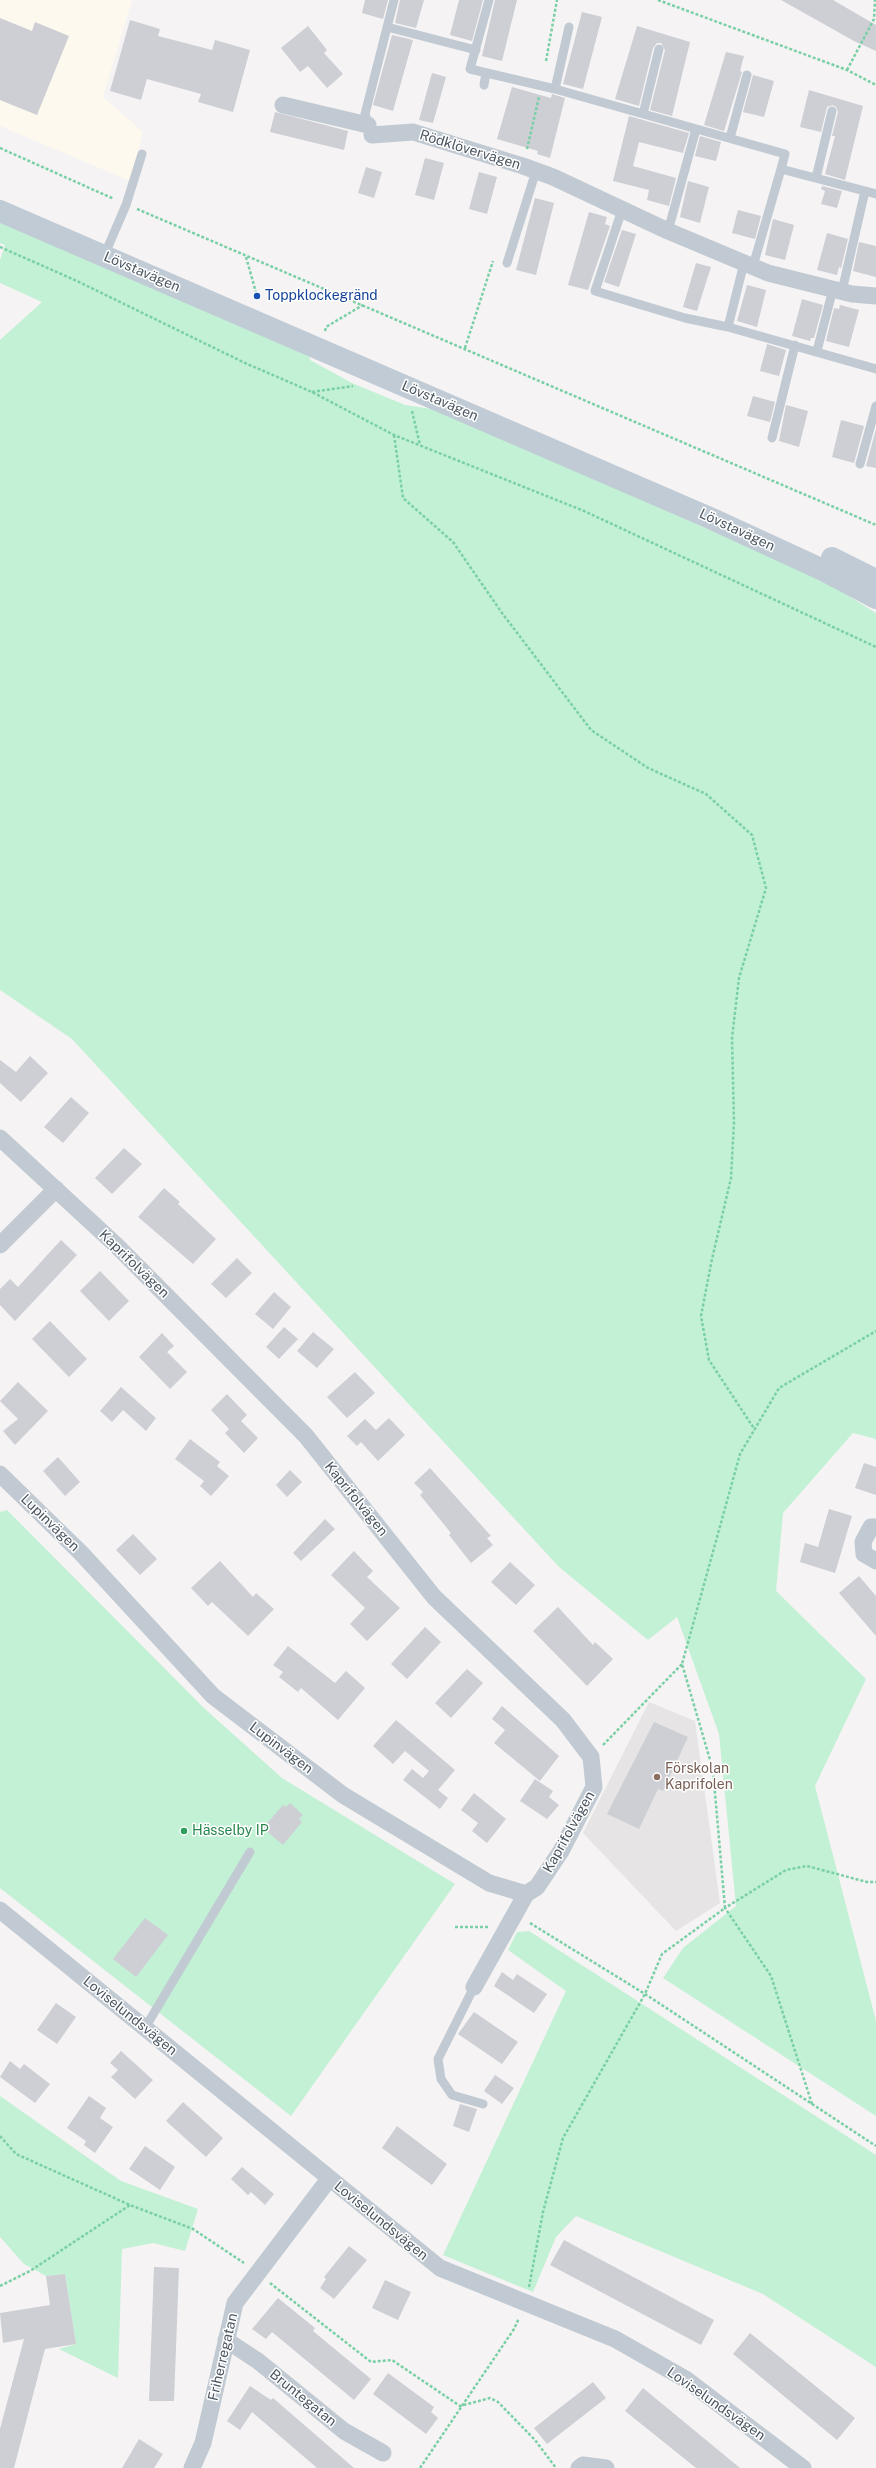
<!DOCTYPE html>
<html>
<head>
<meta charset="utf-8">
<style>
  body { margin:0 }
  canvas { display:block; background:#f5f3f3 }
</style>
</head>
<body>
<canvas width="876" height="2468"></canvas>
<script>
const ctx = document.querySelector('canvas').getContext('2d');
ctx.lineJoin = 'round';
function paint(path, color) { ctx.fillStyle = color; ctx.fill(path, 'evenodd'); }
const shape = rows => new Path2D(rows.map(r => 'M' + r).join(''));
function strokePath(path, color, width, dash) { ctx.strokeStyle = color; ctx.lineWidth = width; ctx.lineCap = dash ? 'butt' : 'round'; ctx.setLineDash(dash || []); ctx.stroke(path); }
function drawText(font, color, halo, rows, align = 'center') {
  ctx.font = font + ' "Public Sans",sans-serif'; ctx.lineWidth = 3; ctx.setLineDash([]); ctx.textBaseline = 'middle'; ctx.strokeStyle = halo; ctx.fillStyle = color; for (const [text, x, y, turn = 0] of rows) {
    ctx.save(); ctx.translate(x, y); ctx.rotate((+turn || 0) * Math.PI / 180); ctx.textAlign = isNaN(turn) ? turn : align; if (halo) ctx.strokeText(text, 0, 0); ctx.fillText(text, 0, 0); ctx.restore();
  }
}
const commercial = shape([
  [0,0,132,0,103,97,143,132,130,181,0,126]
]);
const education = shape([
  [649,1702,695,1721,720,1903,676,1931,583,1833]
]);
const green = shape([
  [0,222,309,354,310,360,352,383,405,405,439,410,821,579,876,613,876,1439,853,1433,783,1513,776,1591,866,1679,815,1786,876,2021,876,2116,663,1978,683,1948,736,1906,719,1734,677,1617,648,1640,559,1567,72,1039,0,990,0,340,42,302,0,283,0,260,5,245,0,243],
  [7,1510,205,1709,282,1778,455,1884,291,2116,0,1888,0,1512],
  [529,1931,876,2155,876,2367,763,2294,576,2216,556,2237,533,2292,443,2255,566,1991,508,1950,517,1932],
  [0,2096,121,2181,198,2209,185,2251,153,2243,122,2249,118,2378,59,2349,76,2344,65,2274,46,2276,24,2264,0,2237]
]);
const building = shape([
  [365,0,388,0,383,19,362,13],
  [400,0,424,0,416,28,395,23],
  [459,0,483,0,472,41,450,35],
  [495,0,517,0,502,61,482,56],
  [781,0,833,0,876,25,876,51,854,41],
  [582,12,602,17,583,89,563,84],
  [0,18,32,31,35,22,69,36,37,115,0,100],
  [130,20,160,29,158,36,212,50,215,40,250,50,233,112,198,102,201,94,147,79,141,100,110,91],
  [308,26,327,50,324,53,343,74,327,88,308,66,300,72,281,48],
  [637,26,690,42,672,116,650,110,665,50,661,43,657,43,653,48,639,106,615,99],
  [392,35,413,40,393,111,373,105],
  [726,52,744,56,740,71,742,72,724,131,704,125],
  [432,73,446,77,433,123,419,120],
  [753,75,774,81,764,117,743,112],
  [512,87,551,98,552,94,565,98,550,158,537,154,538,151,497,139],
  [809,90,863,106,845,180,825,174,835,136,832,136,838,112,836,107,833,105,827,107,821,132,800,127],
  [275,112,348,131,344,150,270,132],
  [629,116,689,133,683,153,639,142,633,166,676,178,669,206,647,200,649,190,613,181],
  [700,136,721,142,716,161,695,156],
  [425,158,444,163,434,200,415,195],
  [366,167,382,172,374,198,358,193],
  [479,172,497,177,487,214,469,209],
  [688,181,709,187,700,223,680,217],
  [822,186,842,191,837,208,821,204,825,191,821,189],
  [535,198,554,203,536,275,516,270],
  [738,210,761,216,755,239,732,233],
  [589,212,607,217,605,224,610,226,588,290,568,285],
  [773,219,794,225,785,260,765,255],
  [622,230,636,234,619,287,604,282],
  [827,233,848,239,841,268,839,267,837,275,817,270],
  [859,242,876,246,876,277,853,271],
  [696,263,711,267,697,311,683,307],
  [747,285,766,290,757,327,737,321],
  [802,299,823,305,814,338,811,338,810,341,792,336],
  [840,305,859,310,849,347,826,341,834,308,839,309],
  [767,344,786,350,779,376,760,371],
  [753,396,775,402,770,422,747,416],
  [786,405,808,411,799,447,779,441],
  [841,420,864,426,854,463,832,457],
  [876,429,876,468,866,466],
  [30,1056,48,1073,21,1102,0,1083,0,1060,16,1072],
  [71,1097,89,1113,63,1143,44,1127],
  [124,1148,142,1164,112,1194,95,1178],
  [164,1188,180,1202,178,1204,216,1239,193,1264,138,1217],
  [61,1240,77,1255,15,1321,0,1305,0,1289,10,1279,18,1287],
  [237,1258,252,1273,226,1298,211,1284],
  [100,1271,129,1301,109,1321,80,1291],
  [274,1292,291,1307,273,1329,255,1314],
  [50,1321,87,1359,69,1377,32,1339],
  [284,1327,298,1339,279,1359,266,1347],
  [313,1332,334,1349,317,1368,297,1351],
  [162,1333,174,1346,167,1352,187,1372,170,1389,139,1357],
  [355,1372,375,1393,347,1418,327,1397],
  [18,1382,48,1411,15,1445,3,1431,18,1419,0,1401],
  [121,1387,156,1418,146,1431,123,1410,112,1422,100,1411],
  [227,1394,247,1415,241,1421,258,1438,244,1453,225,1433,229,1429,211,1410],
  [389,1418,405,1435,378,1461,361,1442,357,1446,347,1436,365,1419,376,1430],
  [190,1439,220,1462,217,1466,229,1476,211,1496,200,1486,204,1481,175,1459],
  [58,1457,80,1482,65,1496,43,1471],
  [864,1463,876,1467,876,1495,855,1488],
  [430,1468,491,1536,487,1538,493,1545,471,1563,449,1535,451,1533,420,1495,423,1492,414,1483],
  [290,1470,302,1482,287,1497,276,1485],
  [829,1509,852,1516,835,1573,800,1562,805,1543,818,1547],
  [325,1519,335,1529,301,1561,293,1553],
  [133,1534,157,1559,140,1575,116,1550],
  [354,1551,373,1571,367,1577,400,1608,367,1641,350,1624,365,1608,331,1575],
  [220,1561,253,1597,256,1593,274,1609,248,1636,212,1602,208,1606,191,1588],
  [510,1562,535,1585,516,1605,491,1582],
  [859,1576,876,1596,876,1636,839,1593],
  [558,1607,593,1645,595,1642,613,1659,587,1686,533,1631],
  [425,1627,441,1642,407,1679,391,1664],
  [288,1646,335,1683,346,1671,365,1688,338,1720,301,1688,298,1692,279,1677,283,1672,273,1665],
  [467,1669,483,1683,451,1718,435,1703],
  [502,1706,559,1756,540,1781,494,1743,505,1730,492,1719],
  [396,1720,455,1770,438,1790,448,1798,440,1809,403,1780,412,1769,423,1778,429,1771,405,1751,393,1764,373,1746],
  [654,1722,688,1737,663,1791,658,1789,639,1829,607,1814],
  [535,1779,553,1791,549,1797,559,1805,547,1819,520,1801],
  [474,1793,506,1819,487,1843,472,1831,478,1823,461,1810],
  [290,1803,303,1815,299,1819,302,1822,283,1845,263,1828,283,1805,286,1807],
  [145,1918,168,1935,136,1977,113,1959],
  [502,1972,513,1980,517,1974,547,1994,534,2013,494,1986],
  [56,2003,76,2017,57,2044,37,2030],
  [474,2012,518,2042,502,2064,458,2034],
  [121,2051,153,2080,135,2099,111,2077,118,2070,110,2063],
  [10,2061,20,2069,24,2064,50,2084,35,2103,0,2077],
  [495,2075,514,2088,502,2104,484,2091],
  [89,2096,106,2108,100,2118,113,2127,95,2153,84,2145,86,2141,67,2128],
  [183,2102,223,2138,206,2157,166,2121],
  [460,2104,477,2109,469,2132,453,2126],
  [397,2126,447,2164,432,2185,382,2148],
  [145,2146,175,2167,160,2190,129,2169],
  [242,2167,274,2194,265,2205,251,2192,248,2195,231,2179],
  [564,2240,714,2320,701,2345,550,2265],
  [349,2246,367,2260,334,2299,320,2288,326,2279,324,2277],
  [154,2267,179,2268,174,2401,149,2401],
  [65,2274,76,2344,45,2349,14,2468,0,2468,0,2429,24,2339,3,2343,0,2313,50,2305,46,2276],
  [385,2280,411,2292,398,2320,372,2308],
  [278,2298,315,2328,313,2331,371,2379,354,2400,272,2332,266,2339,252,2329],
  [750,2333,855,2418,837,2440,733,2354],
  [388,2373,434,2407,431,2412,438,2418,426,2434,373,2394],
  [593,2382,606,2398,547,2444,534,2428],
  [250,2386,271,2400,273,2398,354,2468,317,2468,252,2412,240,2430,227,2421],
  [643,2388,740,2468,696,2468,625,2411],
  [139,2439,163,2454,154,2468,122,2468]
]);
const path = shape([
  [658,0,847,70,876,85],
  [546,61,557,0],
  [847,70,874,19,875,0],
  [0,148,114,199],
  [527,149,539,97],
  [137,209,876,525],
  [0,247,77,281,245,363,312,392,394,435,584,511,876,647],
  [246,257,257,296],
  [325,331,326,327,363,305],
  [465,348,493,261],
  [312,392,353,386],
  [412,411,420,445],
  [394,435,403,498,453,542,502,613,591,730,648,768,706,794,752,835,766,888,739,978,732,1038,734,1122,731,1178,712,1259,701,1316,709,1360,755,1430],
  [603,1745,682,1664],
  [530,1923,645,1994,876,2146],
  [455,1927,488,1927],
  [812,2104,771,1976,725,1908,786,1870,807,1866,867,1882,876,1882],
  [0,2136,16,2154,130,2205,193,2229,244,2263],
  [270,2283,371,2362,392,2360,460,2406,490,2398,498,2402,535,2440,556,2468],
  [0,2286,30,2271,130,2205],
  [529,2287,543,2212,563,2138,645,1994,662,1954,725,1908,713,1770,682,1664,740,1454,779,1388,876,1331],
  [420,2468,514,2329,519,2318]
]);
const lane = shape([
  [489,0,470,69,555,89],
  [387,27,476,50],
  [569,27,555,89,785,154,781,169,876,194],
  [484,85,486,73],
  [643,114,659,49],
  [369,126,365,114,394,0],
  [730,138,747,75],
  [816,178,832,111],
  [622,210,595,291,685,318,728,327,876,369],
  [668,231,696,129],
  [104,256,126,205,142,154],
  [507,263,536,171],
  [753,266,781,169],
  [842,291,865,191],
  [728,327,744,263],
  [817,351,833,289],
  [772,438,795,345],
  [860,464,876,406],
  [474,1987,438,2059,441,2079,452,2095,483,2104],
  [145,2028,250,1852]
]);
const street = shape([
  [283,105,368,125],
  [372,135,413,132,523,166,553,177,668,231,768,273,852,294,876,296],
  [0,1138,116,1245,306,1436,434,1597,563,1720,591,1757,594,1787,561,1851,537,1887,526,1894,474,1987],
  [0,1245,56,1189],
  [0,1474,81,1553,213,1696,343,1795,489,1883,526,1894],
  [876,1527,871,1527,863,1542,864,1554,876,1561],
  [0,1910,440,2268,615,2339,687,2380,803,2468],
  [226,2340,258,2361,344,2431,383,2453],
  [192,2468,203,2443,235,2303,329,2179],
  [579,2468,583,2465,606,2468]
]);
const secondary = shape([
  [0,211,710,518,823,570,876,598],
  [832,558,876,580]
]);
const markers = [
  [257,296,4,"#1a4fb4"],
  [657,1777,4,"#8d6e63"],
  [184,1831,4,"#2e9e5b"]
];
const streetNames = [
  ["Rödklövervägen",470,150,17],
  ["Lövstavägen",142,272,23],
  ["Lövstavägen",440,401,23],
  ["Lövstavägen",737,530,25],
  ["Kaprifolvägen",134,1264,44],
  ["Kaprifolvägen",356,1499,51],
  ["Lupinvägen",50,1523,44],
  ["Lupinvägen",281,1748,37],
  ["Kaprifolvägen",569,1832,-61],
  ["Loviselundsvägen",130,2016,39],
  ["Loviselundsvägen",381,2221,39],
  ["Friherregatan",223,2357,-77],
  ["Bruntegatan",303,2398,39],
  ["Loviselundsvägen",716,2404,35]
];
const transitNames = [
  ["Toppklockegränd",265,296]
];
const educationNames = [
  ["Förskolan",665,1769],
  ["Kaprifolen",665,1785]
];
const leisureNames = [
  ["Hässelby IP",192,1831]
];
paint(commercial, '#fdf9ef');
paint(education, '#e6e4e5');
paint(green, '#c3f1d5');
paint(building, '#cdcfd5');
strokePath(path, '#7ad0a6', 2.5, [3, 2]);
strokePath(lane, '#c1cad2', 9);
strokePath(street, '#c1cad2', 17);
strokePath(secondary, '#c1cbd6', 22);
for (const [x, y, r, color] of markers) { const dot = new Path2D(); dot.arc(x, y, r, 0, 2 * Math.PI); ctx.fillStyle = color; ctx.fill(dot); strokePath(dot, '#fff', 1.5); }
drawText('14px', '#4a5661', '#fff', streetNames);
drawText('14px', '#164399', '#fff', transitNames, 'left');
drawText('14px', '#785e54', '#fff', educationNames, 'left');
drawText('14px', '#27864d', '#fff', leisureNames, 'left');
</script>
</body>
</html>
